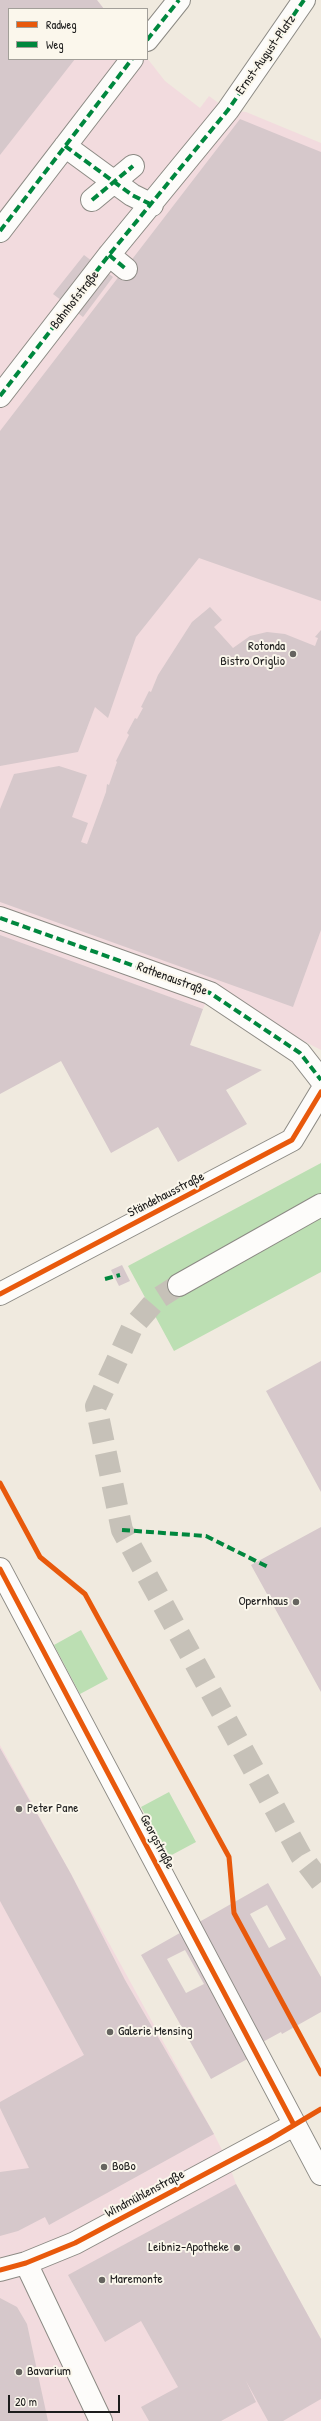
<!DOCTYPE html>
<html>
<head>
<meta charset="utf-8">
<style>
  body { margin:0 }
  #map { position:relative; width:321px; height:2421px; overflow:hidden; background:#f0eadf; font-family:"Patrick Hand",sans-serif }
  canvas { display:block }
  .legend { position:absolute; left:8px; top:8px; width:140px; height:52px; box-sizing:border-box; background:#fbf7ec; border:1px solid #a29f99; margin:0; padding:5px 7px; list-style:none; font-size:12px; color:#1c1c1c }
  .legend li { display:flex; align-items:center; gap:8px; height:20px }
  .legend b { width:20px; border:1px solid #a29f99 }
  .scale { position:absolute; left:8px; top:2395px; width:112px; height:18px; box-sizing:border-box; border:2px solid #1c1c1c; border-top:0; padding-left:5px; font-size:12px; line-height:14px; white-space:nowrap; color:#1c1c1c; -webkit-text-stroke:3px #fbf7ec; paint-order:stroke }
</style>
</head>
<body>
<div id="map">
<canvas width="321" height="2421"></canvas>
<ul class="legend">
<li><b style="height:5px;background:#e8590c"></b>Radweg</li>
<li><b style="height:5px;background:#00873e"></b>Weg</li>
</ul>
<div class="scale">20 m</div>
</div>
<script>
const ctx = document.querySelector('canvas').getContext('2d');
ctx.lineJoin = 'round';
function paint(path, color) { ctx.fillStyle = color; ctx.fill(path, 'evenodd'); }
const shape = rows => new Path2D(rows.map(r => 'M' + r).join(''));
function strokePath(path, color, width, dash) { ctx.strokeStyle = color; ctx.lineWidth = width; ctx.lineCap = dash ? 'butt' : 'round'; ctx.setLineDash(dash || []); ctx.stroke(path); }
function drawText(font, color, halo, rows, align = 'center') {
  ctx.font = font + ' "Patrick Hand",sans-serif'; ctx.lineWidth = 4; ctx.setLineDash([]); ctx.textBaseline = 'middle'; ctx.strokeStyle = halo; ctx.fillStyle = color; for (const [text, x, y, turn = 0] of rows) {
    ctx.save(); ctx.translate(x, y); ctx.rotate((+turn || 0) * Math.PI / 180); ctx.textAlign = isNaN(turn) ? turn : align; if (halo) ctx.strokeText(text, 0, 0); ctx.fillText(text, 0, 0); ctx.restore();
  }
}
const built = shape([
  [0,0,97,0,104,9,9,9,9,59,147,58,165,81,200,108,209,96,228,110,246,112,321,143,321,1050,210,993,203,1009,0,936],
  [0,1745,214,2134,228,2162,236,2184,321,2339,321,2421,0,2421]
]);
const green = shape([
  [321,1163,321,1272,174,1351,128,1266],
  [81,1630,108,1679,80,1694,54,1645],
  [169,1792,196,1842,168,1857,141,1807]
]);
const building = shape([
  [0,0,97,0,104,9,9,9,9,59,75,59,0,155],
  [240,119,321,152,321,601,199,558,136,637,108,718,95,707,78,752,0,766,0,431],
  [84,255,113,277,83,317,53,294],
  [210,607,222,620,214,627,233,648,250,636,267,632,285,634,315,646,318,638,315,637,321,630,321,930,293,1007,0,902,0,809,14,774,59,766,87,775,72,817,88,823,81,842,87,844,106,792,107,784,109,785,117,762,116,761,129,735,127,733,135,718,137,719,143,708,141,707,149,691,151,692,158,675,192,622],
  [0,935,203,1009,190,1045,262,1070,226,1090,247,1124,178,1162,158,1127,111,1153,61,1061,0,1094],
  [122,1265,130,1281,119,1286,111,1270],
  [321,1361,321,1492,266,1391],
  [321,1527,321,1692,251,1565],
  [0,1748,71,1874,125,1980,214,2134,49,2225,45,2217,18,2231,0,2236,0,2172,29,2168,0,2108,0,2102,84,2055,0,1901],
  [268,1883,321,1977,321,2012,282,2034,281,2032,248,2050,251,2057,211,2079,141,1955],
  [267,1905,286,1939,269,1948,250,1914],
  [185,1950,204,1984,186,1993,167,1959],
  [236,2184,321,2339,321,2399,283,2421,268,2421,246,2381,256,2402,221,2421,149,2421,141,2407,178,2387,141,2321,105,2342,68,2275],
  [0,2298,17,2307,27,2324,48,2421,0,2421]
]);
const minorTunnel = shape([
  [179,1285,157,1299,132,1328,96,1406,122,1530,301,1856,321,1882]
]);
const minor = shape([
  [147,40,179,0],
  [65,146,132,195,152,205],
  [92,200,133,166],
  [0,231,132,59],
  [109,255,126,269],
  [0,396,109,255,228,110,304,0],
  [0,918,210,993,300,1053,321,1080],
  [179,1285,321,1205],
  [0,1294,292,1140,321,1092],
  [0,1569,321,2174],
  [26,2263,101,2421],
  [0,2270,26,2263,75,2243,294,2125]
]);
const quiet = shape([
  [147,40,179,0],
  [65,146,132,195,152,205],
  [92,200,133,166],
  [0,231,132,59],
  [109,255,126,269],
  [0,396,109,255,228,110,304,0],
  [0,918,210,993,300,1053,321,1080],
  [105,1279,120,1275],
  [122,1530,206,1536,268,1567]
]);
const cycleway = shape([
  [0,1294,292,1140,321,1092],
  [0,1483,40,1557,85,1594,229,1857,234,1913,321,2074],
  [0,1569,294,2125],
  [0,2270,26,2263,75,2243,269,2140,321,2109]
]);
const markers = [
  [293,654,4,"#666460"],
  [296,1602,4,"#666460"],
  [19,1809,4,"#666460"],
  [110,2032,4,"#666460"],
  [104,2167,4,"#666460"],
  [237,2248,4,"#666460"],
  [102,2280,4,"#666460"],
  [19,2372,4,"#666460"]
];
const streetNames = [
  ["Ernst-August-Platz",266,55,-55],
  ["Bahnhofstraße",75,300,-52],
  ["Rathenaustraße",172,979,20],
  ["Ständehausstraße",166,1195,-27],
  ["Georgstraße",157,1842,62],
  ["Windmühlenstraße",145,2194,-28]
];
const poiNames = [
  ["Rotonda",285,647,"right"],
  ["Bistro Origlio",285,662,"right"],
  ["Opernhaus",288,1602,"right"],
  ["Peter Pane",27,1809],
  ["Galerie Mensing",118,2032],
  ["BoBo",112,2167],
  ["Leibniz-Apotheke",229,2248,"right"],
  ["Maremonte",110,2280],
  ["Bavarium",27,2372]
];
paint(built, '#f2dbde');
paint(green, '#bcdfb3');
paint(building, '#d6c8cb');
strokePath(minorTunnel, '#c6c1b8', 22, [22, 11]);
strokePath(minor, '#8c8a84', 24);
strokePath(minor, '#fdfcfa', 22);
strokePath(quiet, '#00873e', 4, [8, 4]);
strokePath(cycleway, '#e8590c', 5);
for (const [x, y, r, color] of markers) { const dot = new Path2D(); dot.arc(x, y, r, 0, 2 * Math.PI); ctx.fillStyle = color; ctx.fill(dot); strokePath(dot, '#fbf7ec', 1.5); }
drawText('13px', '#1c1c1c', '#fbf7ec', streetNames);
drawText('13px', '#1c1c1c', '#fbf7ec', poiNames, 'left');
</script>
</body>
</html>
